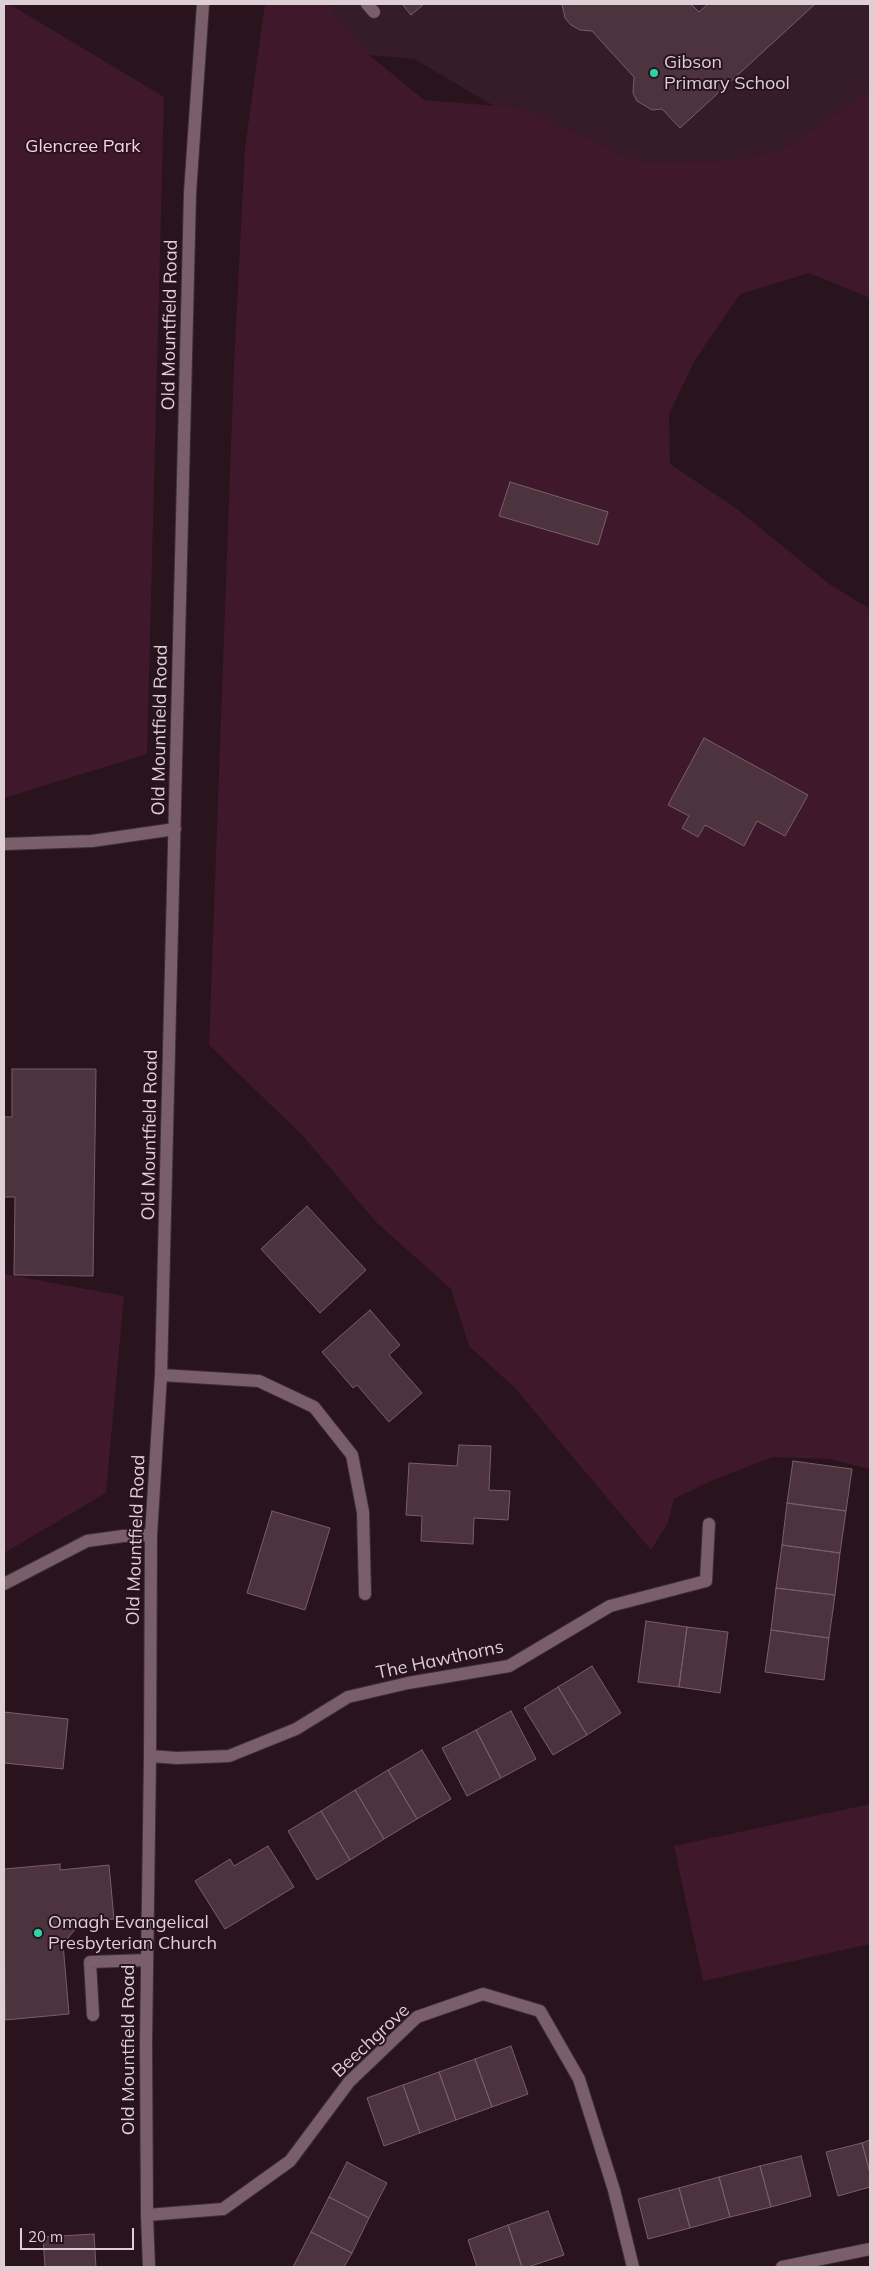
<!DOCTYPE html>
<html>
<head>
<meta charset="utf-8">
<style>
  body { margin:0 }
  #map { position:relative; width:874px; height:2271px; overflow:hidden; background:#29131d; font-family:Mulish,sans-serif }
  canvas { display:block }
  .frame { position:absolute; inset:0; border:5px solid #decfd5; pointer-events:none }
  .scale { position:absolute; left:20px; top:2228px; width:114px; height:22px; box-sizing:border-box; border:2px solid #decfd5; border-top:0; padding-left:6px; font-size:15px; line-height:18px; white-space:nowrap; color:#decfd5; -webkit-text-stroke:4px #29131d; paint-order:stroke }
</style>
</head>
<body>
<div id="map">
<canvas width="874" height="2271"></canvas>
<div class="frame"></div>
<div class="scale">20 m</div>
</div>
<script>
const ctx = document.querySelector('canvas').getContext('2d');
ctx.lineJoin = 'round';
function paint(path, color) { ctx.fillStyle = color; ctx.fill(path, 'evenodd'); }
const shape = rows => new Path2D(rows.map(r => 'M' + r).join(''));
function strokePath(path, color, width, dash) { ctx.strokeStyle = color; ctx.lineWidth = width; ctx.lineCap = dash ? 'butt' : 'round'; ctx.setLineDash(dash || []); ctx.stroke(path); }
function drawText(font, color, halo, rows, align = 'center') {
  ctx.font = font + ' Mulish,sans-serif'; ctx.lineWidth = 4; ctx.setLineDash([]); ctx.textBaseline = 'middle'; ctx.strokeStyle = halo; ctx.fillStyle = color; for (const [text, x, y, turn = 0] of rows) {
    ctx.save(); ctx.translate(x, y); ctx.rotate((+turn || 0) * Math.PI / 180); ctx.textAlign = isNaN(turn) ? turn : align; if (halo) ctx.strokeText(text, 0, 0); ctx.fillText(text, 0, 0); ctx.restore();
  }
}
const built = shape([
  [323,4,870,4,870,86,844,108,782,150,728,161,640,162,522,108,494,106,414,59,369,55,328,5]
]);
const green = shape([
  [4,4,9,4,164,97,147,754,4,798],
  [265,4,328,5,369,55,424,100,522,108,640,162,728,161,782,150,844,108,870,86,870,298,809,273,740,294,695,360,669,414,670,464,737,509,829,584,870,609,870,1469,829,1459,773,1457,713,1480,674,1499,667,1525,651,1550,514,1387,469,1346,451,1289,377,1223,303,1136,209,1045,234,364,245,148],
  [4,1274,124,1296,106,1493,4,1553],
  [870,1804,870,1944,703,1981,674,1846]
]);
const building = shape([
  [402,4,424,4,411,15,402,4],
  [562,4,691,4,699,12,708,4,815,4,680,128,662,109,652,110,637,101,633,93,634,77,592,31,580,30,571,25,565,18,562,4],
  [510,482,608,512,598,545,499,516,510,482],
  [704,738,808,795,785,836,757,821,744,846,705,825,698,837,682,828,689,816,668,805,704,738],
  [12,1069,96,1069,93,1276,14,1275,15,1197,4,1197,4,1117,12,1117,12,1069],
  [307,1206,366,1270,320,1313,261,1249,307,1206],
  [370,1310,400,1345,389,1355,422,1393,389,1422,357,1385,353,1388,322,1352,370,1310],
  [459,1445,491,1446,489,1490,510,1491,508,1520,474,1518,473,1544,421,1541,422,1516,406,1515,409,1463,457,1466,459,1445],
  [793,1461,852,1469,846,1511,787,1503,793,1461],
  [787,1503,846,1511,840,1553,782,1545,787,1503],
  [272,1511,330,1528,305,1610,247,1593,272,1511],
  [782,1545,840,1553,835,1595,776,1588,782,1545],
  [776,1588,835,1595,829,1638,771,1630,776,1588],
  [646,1621,687,1627,679,1687,638,1682,646,1621],
  [687,1627,728,1632,720,1693,679,1687,687,1627],
  [771,1630,829,1638,824,1680,765,1672,771,1630],
  [592,1666,621,1713,587,1735,558,1687,592,1666],
  [558,1687,587,1735,553,1755,524,1708,558,1687],
  [511,1711,536,1759,501,1778,476,1730,511,1711],
  [4,1712,68,1719,63,1769,4,1763,4,1712],
  [476,1730,501,1778,467,1796,442,1748,476,1730],
  [422,1750,451,1799,417,1819,388,1770,422,1750],
  [388,1770,417,1819,384,1839,355,1790,388,1770],
  [355,1790,384,1839,350,1860,321,1811,355,1790],
  [321,1811,350,1860,317,1880,288,1831,321,1811],
  [268,1846,294,1887,225,1929,195,1881,230,1859,234,1866,268,1846],
  [60,1864,60,1870,109,1865,114,1919,81,1922,63,1944,69,2014,5,2020,4,1869,60,1864],
  [511,2046,528,2094,492,2107,475,2059,511,2046],
  [475,2059,492,2107,456,2120,439,2072,475,2059],
  [439,2072,456,2120,420,2133,403,2085,439,2072],
  [403,2085,420,2133,384,2146,367,2098,403,2085],
  [870,2140,870,2173,862,2143,870,2140],
  [862,2143,870,2173,870,2187,838,2196,826,2152,862,2143],
  [801,2156,811,2196,771,2207,760,2166,801,2156],
  [347,2162,387,2183,369,2218,329,2197,347,2162],
  [760,2166,771,2207,730,2217,719,2177,760,2166],
  [719,2177,730,2217,690,2228,679,2188,719,2177],
  [679,2188,690,2228,648,2239,638,2199,679,2188],
  [329,2197,369,2218,352,2253,311,2232,329,2197],
  [548,2211,564,2255,528,2267,522,2267,508,2225,548,2211],
  [508,2225,522,2267,477,2267,468,2240,508,2225],
  [311,2232,352,2253,344,2267,293,2267,311,2232],
  [94,2234,96,2267,45,2267,43,2237,94,2234]
]);
const minor = shape([
  [367,4,374,12],
  [4,844,92,841,175,829],
  [161,1375,259,1381,314,1407,352,1455,363,1512,365,1594],
  [4,1584,87,1541,123,1536,151,1535],
  [150,1756,177,1758,229,1756,296,1729,348,1697,408,1683,509,1666,610,1606,706,1581,709,1524],
  [93,2015,90,1962,147,1960],
  [147,2215,223,2209,290,2161,349,2082,417,2017,483,1994,540,2011,579,2079,614,2190,633,2267],
  [149,2267,147,2215,146,2043,150,1756,151,1535,161,1375,190,193,203,4],
  [782,2267,870,2249]
]);
const markers = [
  [654,73,5,"#2bd5ac"],
  [38,1933,5,"#2bd5ac"]
];
const poiNames = [
  ["Gibson",664,63],
  ["Primary School",664,84],
  ["Omagh Evangelical",48,1923],
  ["Presbyterian Church",48,1944]
];
const parkNames = [
  ["Glencree Park",83,147]
];
const streetNames = [
  ["Old Mountfield Road",170,325,-89],
  ["Old Mountfield Road",160,730,-89],
  ["Old Mountfield Road",150,1135,-89],
  ["Old Mountfield Road",136,1540,-88],
  ["The Hawthorns",440,1660,-12],
  ["Beechgrove",371,2041,-43],
  ["Old Mountfield Road",129,2050,-90]
];
paint(built, '#361b28');
paint(green, '#3f182b');
paint(building, '#4c333e');
strokePath(building, '#795e69', 1);
strokePath(minor, '#3d2f35', 14);
strokePath(minor, '#7a5f6a', 12);
for (const [x, y, r, color] of markers) { const dot = new Path2D(); dot.arc(x, y, r, 0, 2 * Math.PI); ctx.fillStyle = color; ctx.fill(dot); strokePath(dot, '#29131d', 2); }
drawText('18px', '#decfd5', '#29131d', poiNames, 'left');
drawText('18px', '#fad2e3', '#29131d', parkNames);
drawText('18px', '#decfd5', '#29131d', streetNames);
</script>
</body>
</html>
